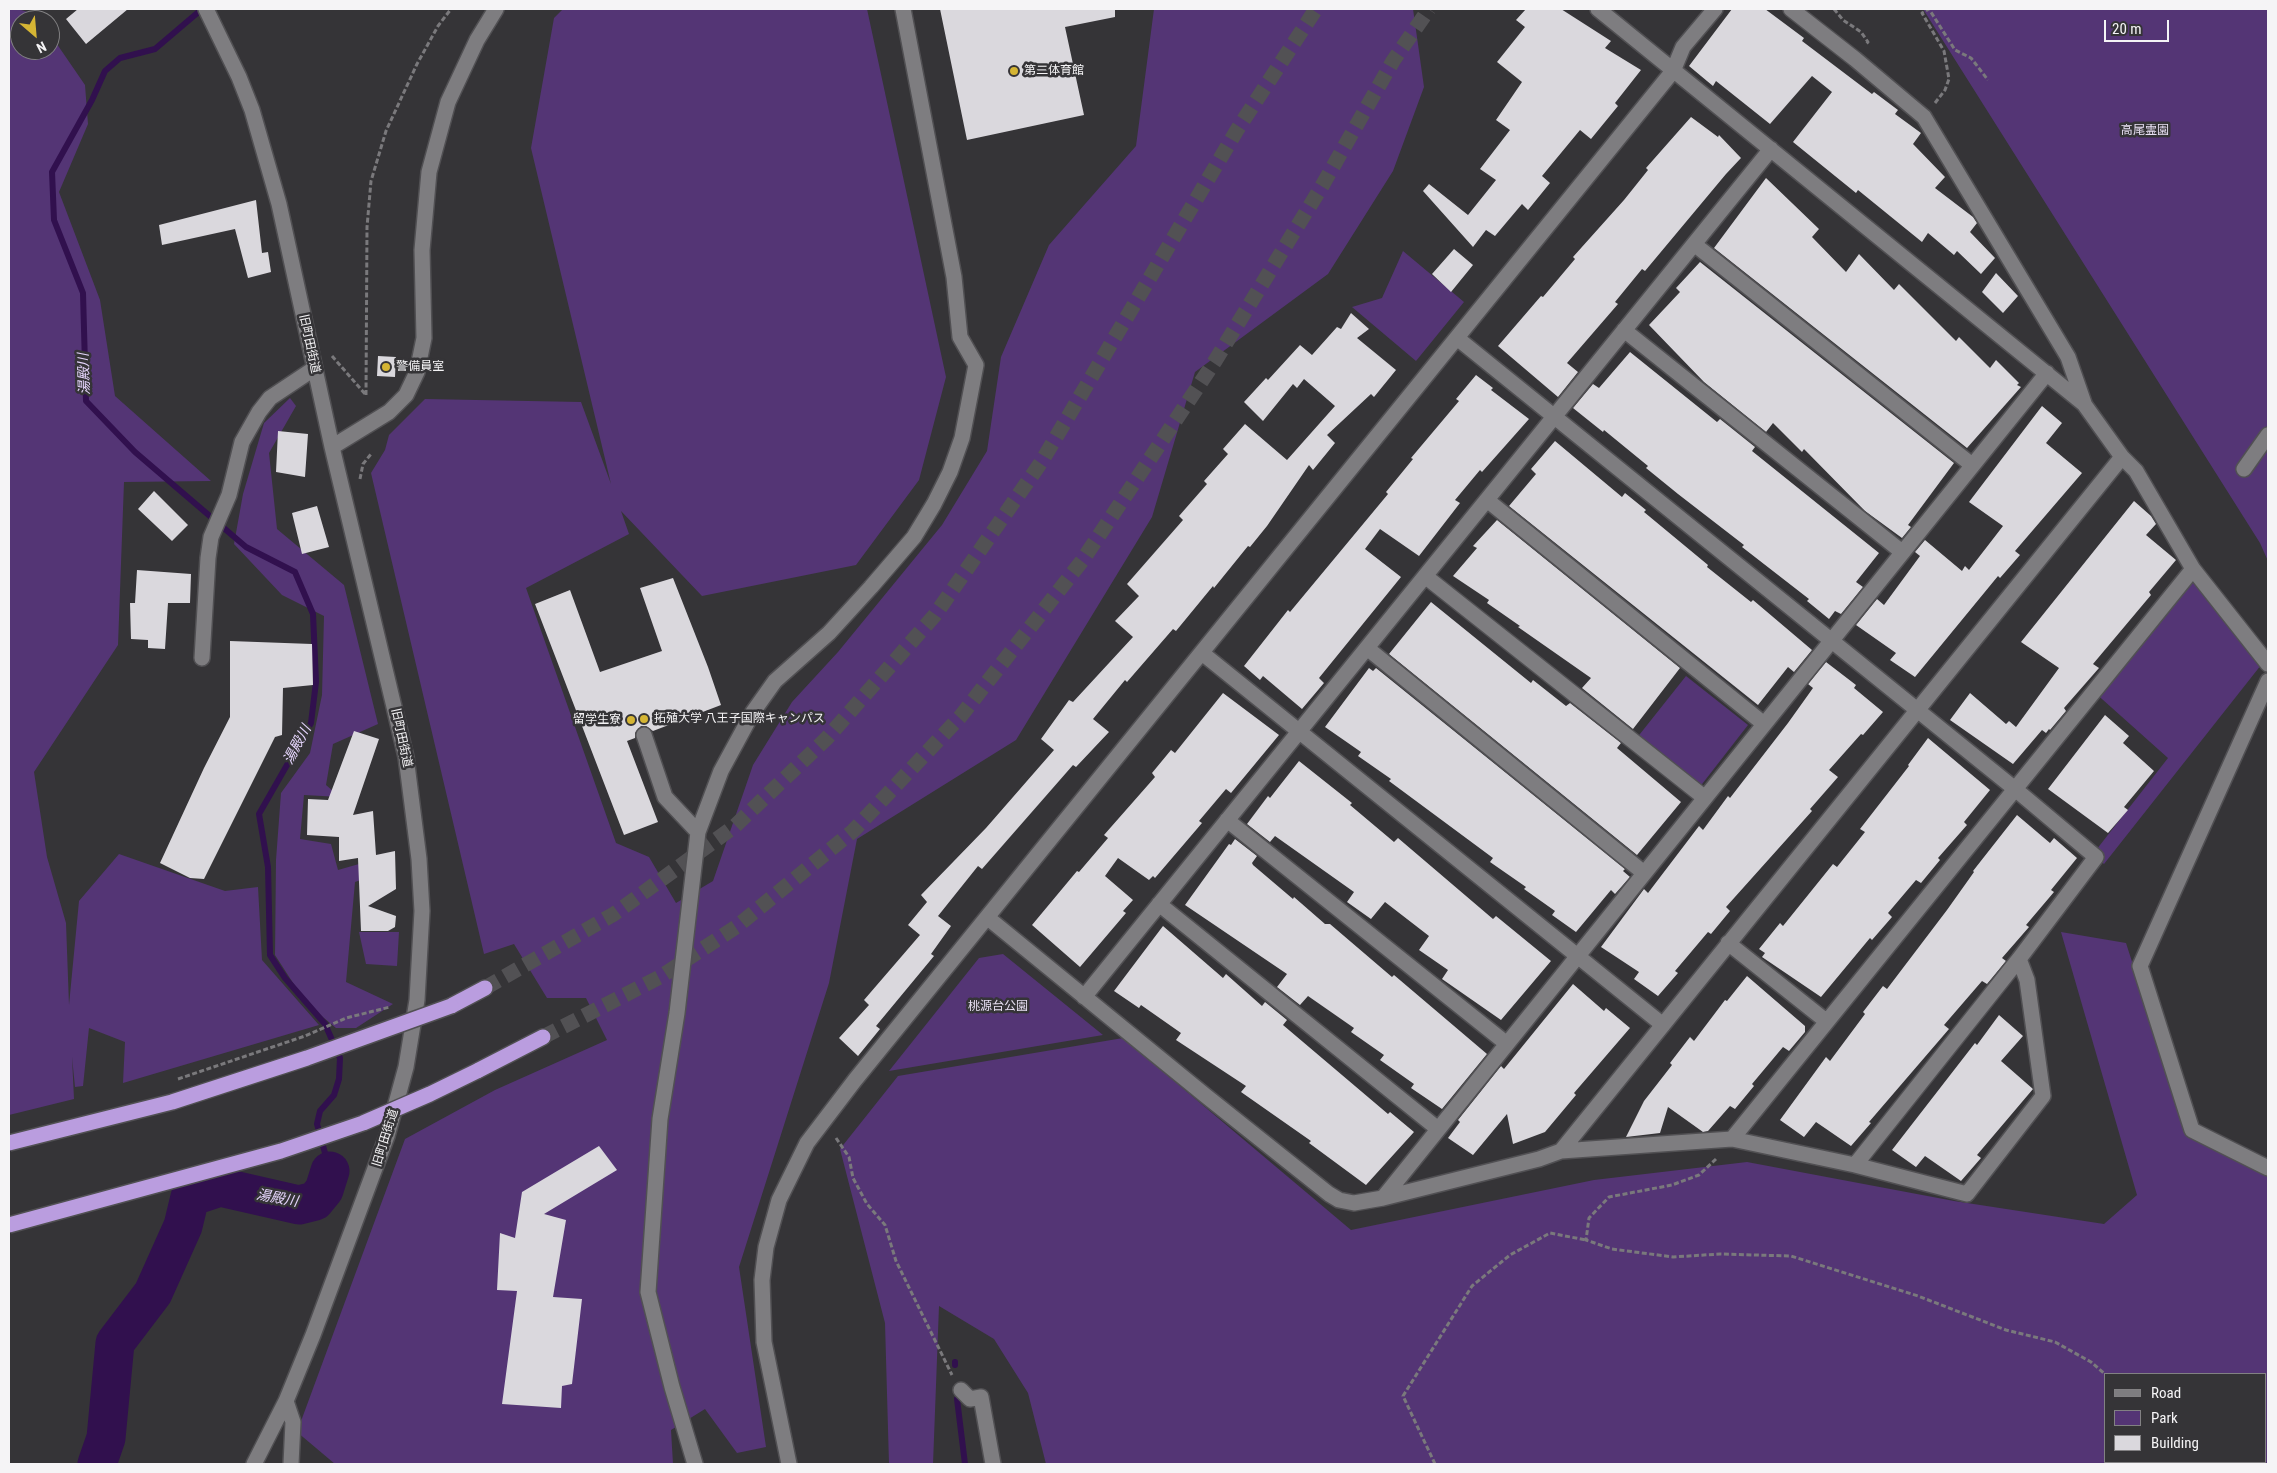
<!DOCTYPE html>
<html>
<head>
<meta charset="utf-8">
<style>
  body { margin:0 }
  #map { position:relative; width:2277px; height:1473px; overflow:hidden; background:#353437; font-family:"Roboto Condensed",sans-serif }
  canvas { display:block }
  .frame { position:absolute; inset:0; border:10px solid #f5f4f6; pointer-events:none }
  .legend { position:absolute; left:2104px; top:1373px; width:162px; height:90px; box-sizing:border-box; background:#353437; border:1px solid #828183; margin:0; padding:6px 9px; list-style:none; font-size:15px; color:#f5f4f6 }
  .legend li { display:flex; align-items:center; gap:10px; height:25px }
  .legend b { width:25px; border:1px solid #828183 }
  .north { position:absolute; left:10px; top:10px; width:50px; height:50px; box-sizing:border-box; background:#353437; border:1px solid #828183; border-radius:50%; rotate:153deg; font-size:14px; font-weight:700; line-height:20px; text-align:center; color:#f5f4f6 }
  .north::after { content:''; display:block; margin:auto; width:18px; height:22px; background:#d5b534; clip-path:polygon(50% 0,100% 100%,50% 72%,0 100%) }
  .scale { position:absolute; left:2104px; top:20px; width:65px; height:22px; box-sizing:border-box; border:2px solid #f5f4f6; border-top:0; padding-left:6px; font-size:15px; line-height:18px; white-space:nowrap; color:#f5f4f6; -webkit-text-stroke:4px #353437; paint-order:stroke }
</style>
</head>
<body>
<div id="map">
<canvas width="2277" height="1473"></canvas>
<div class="frame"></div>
<ul class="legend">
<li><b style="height:6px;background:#7e7d80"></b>Road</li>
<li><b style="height:14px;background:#543575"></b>Park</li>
<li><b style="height:14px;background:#dad8dd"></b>Building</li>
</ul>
<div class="north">N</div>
<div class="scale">20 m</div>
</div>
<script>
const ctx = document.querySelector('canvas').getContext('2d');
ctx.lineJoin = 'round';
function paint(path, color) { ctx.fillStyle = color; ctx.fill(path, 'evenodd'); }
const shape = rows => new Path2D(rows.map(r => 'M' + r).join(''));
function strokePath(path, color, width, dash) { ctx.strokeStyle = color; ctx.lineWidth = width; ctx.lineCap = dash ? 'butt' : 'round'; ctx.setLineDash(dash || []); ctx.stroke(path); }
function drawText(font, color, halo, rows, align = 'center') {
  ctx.font = font + ' "Roboto Condensed","Noto Sans JP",sans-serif'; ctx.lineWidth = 5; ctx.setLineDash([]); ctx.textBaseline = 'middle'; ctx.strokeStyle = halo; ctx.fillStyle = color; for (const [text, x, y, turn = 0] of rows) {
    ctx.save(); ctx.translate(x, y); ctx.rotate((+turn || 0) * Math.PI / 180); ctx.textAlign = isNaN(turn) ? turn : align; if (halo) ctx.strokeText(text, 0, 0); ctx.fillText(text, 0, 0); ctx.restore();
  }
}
const green = shape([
  [9,9,18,9,37,15,41,20,20,20,20,50,50,50,50,34,85,85,88,124,59,192,100,300,115,396,211,481,124,482,118,645,34,772,47,857,66,923,69,1005,79,901,119,854,225,891,258,887,262,960,319,1025,123,1083,125,1042,89,1028,83,1086,75,1087,72,1057,74,1099,9,1115],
  [563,9,867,9,946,377,919,480,856,565,702,596,621,511,629,534,526,588,616,843,649,857,676,903,713,881,753,765,792,702,838,652,942,525,987,451,1001,357,1049,245,1136,146,1154,9,1413,9,1424,87,1393,171,1328,274,1195,372,1152,517,1016,740,857,839,829,983,739,1267,766,1447,737,1453,705,1409,671,1430,673,1464,335,1464,297,1432,405,1139,495,1090,607,1040,586,998,547,998,514,944,484,954,371,473,385,450,389,435,425,399,581,402,611,484,531,148,554,18],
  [1923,9,2268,9,2268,561,2260,543],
  [1403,251,1464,302,1416,361,1352,307,1382,298],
  [290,398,296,406,269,453,277,529,344,585,378,724,333,744,326,785,340,797,304,795,300,839,331,844,338,870,373,860,375,875,355,882,346,982,393,1004,356,1028,336,1028,306,1003,275,955,276,860,281,793,310,753,322,695,324,616,282,595,234,544,243,494,264,423],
  [2193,569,2265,660,2104,864,2093,854,2168,758,2093,691],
  [1686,676,1748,725,1699,788,1636,739],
  [359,932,399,932,397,966,366,964],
  [2061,932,2126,943,2188,1136,2268,1175,2268,1464,1046,1464,1028,1393,994,1339,939,1306,933,1464,889,1464,885,1323,840,1149,898,1076,1123,1038,1351,1230,1594,1180,1747,1162,1954,1201,2104,1224,2137,1195],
  [2106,1374,2266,1374,2266,1462,2106,1462],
  [1003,954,1103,1035,889,1071,979,958]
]);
const stream = shape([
  [202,9,155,49,120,58,105,71,92,100,52,172,54,220,83,293,86,401,135,452,246,547,295,572,313,614,316,682,311,723,259,814,268,867,270,955,285,978,325,1024,340,1058,339,1079,334,1095,320,1111,317,1124,330,1171],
  [955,1362,955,1365],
  [957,1399,965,1464]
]);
const river = shape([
  [97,1464,106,1438,115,1343,153,1293,183,1226,190,1197,220,1187,299,1205,315,1201,324,1190,330,1171]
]);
const building = shape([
  [78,9,128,9,86,44,66,19],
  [940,9,1115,9,1115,17,1065,27,1084,115,967,140],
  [1526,9,1561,9,1611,41,1605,48,1641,70,1615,103,1618,106,1591,139,1580,130,1542,176,1550,183,1528,210,1522,204,1495,236,1486,230,1473,247,1423,191,1429,184,1468,215,1496,180,1480,169,1510,130,1496,120,1522,82,1497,62,1525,27,1516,20],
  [1732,9,1765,9,1804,38,1802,41,1872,94,1874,92,1898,110,1895,114,1921,133,1913,144,1945,177,1935,188,1973,217,1977,223,1970,232,1995,258,1981,274,1957,251,1954,255,1928,233,1922,242,1858,190,1856,193,1793,142,1832,92,1812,76,1770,124,1716,81,1713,86,1689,66],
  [1691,117,1718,137,1719,135,1741,158,1726,174,1645,271,1642,269,1615,302,1618,304,1567,363,1578,372,1558,397,1498,346,1541,296,1543,297,1575,259,1573,257,1624,200,1648,170,1646,168],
  [1766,178,1819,229,1812,237,1846,272,1859,254,1894,290,1899,284,1956,341,1959,337,1990,368,1996,360,2019,383,2017,385,2021,387,1967,448,1714,248],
  [256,200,262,253,268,252,271,272,248,278,235,229,162,245,159,225],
  [1454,249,1473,265,1451,292,1432,274],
  [1700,262,1954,463,1908,525,1911,527,1902,538,1865,511,1804,449,1802,452,1773,423,1766,432,1704,382,1649,325,1680,292,1676,288],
  [1996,273,2018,296,2003,313,1982,292],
  [1351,313,1369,329,1357,338,1396,370,1374,397,1371,394,1327,435,1335,443,1313,470,1309,465,1267,526,1250,547,1248,546,1214,588,1213,586,1176,631,1173,629,1127,682,1125,680,1093,719,1109,732,1076,767,1073,765,982,869,978,866,938,916,951,926,931,954,934,956,876,1026,880,1029,858,1056,839,1038,869,1005,864,1000,920,935,908,925,927,902,921,895,986,828,1054,750,1041,739,1069,700,1073,702,1133,637,1115,621,1139,596,1127,584,1183,520,1179,516,1207,484,1204,481,1228,454,1223,449,1245,424,1287,460,1335,406,1304,379,1297,388,1293,384,1263,421,1244,402,1266,378,1268,380,1300,345,1312,355,1337,327,1341,329],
  [1630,352,1717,422,1720,419,1755,447,1752,451,1879,553,1856,582,1863,587,1841,614,1835,611,1829,619,1807,601,1809,599,1742,547,1744,545,1678,494,1646,468,1648,466,1604,430,1603,432,1573,408,1593,384,1599,388],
  [378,356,396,357,395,377,377,376],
  [1476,375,1493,388,1491,390,1529,419,1482,472,1480,470,1455,500,1460,503,1419,556,1380,529,1365,549,1401,577,1319,678,1324,683,1302,709,1263,676,1260,680,1244,666,1288,610,1290,612,1388,494,1386,492,1413,459,1411,458,1459,401,1456,399],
  [2042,406,2062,423,2046,443,2082,473,2015,551,2020,555,2000,578,1998,576,1915,677,1890,660,1896,653,1856,625,1877,599,1884,605,1920,556,1915,552,1925,540,1962,571,1965,566,1969,570,2003,526,1969,502],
  [278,431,308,434,305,477,276,472],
  [1555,441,1622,497,1625,493,1646,510,1644,512,1708,565,1707,567,1751,602,1753,600,1812,650,1794,672,1788,667,1758,705,1509,506,1536,474,1531,469],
  [154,491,188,525,172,541,138,509],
  [2134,501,2151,516,2156,524,2146,535,2176,560,2149,592,2151,595,2093,664,2099,668,2064,708,2066,711,2050,730,2049,729,2046,733,2042,730,2013,764,1950,720,1970,693,2006,724,2009,721,2016,727,2059,668,2021,642],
  [317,506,329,547,302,554,292,513],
  [1497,520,1680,668,1633,729,1582,688,1591,678,1518,627,1520,626,1487,603,1489,600,1453,576,1477,548,1473,546],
  [137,570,191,574,190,603,168,603,165,649,148,648,148,640,131,639,130,603,135,603],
  [673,578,708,667,721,705,653,731,646,726,641,726,635,733,635,738,627,741,658,822,624,835,535,604,570,590,600,672,662,651,640,588],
  [1431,602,1531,683,1533,680,1566,706,1570,703,1621,743,1617,748,1681,802,1637,855,1389,654],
  [230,641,312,644,313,685,283,688,282,735,275,737,204,879,190,878,160,863,204,768,230,717],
  [1826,662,1856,685,1854,688,1883,712,1863,735,1861,734,1829,770,1838,777,1810,809,1812,811,1726,907,1730,911,1711,934,1708,932,1675,971,1678,973,1658,996,1634,979,1639,972,1601,947,1644,889,1648,893,1699,826,1703,830,1728,796,1730,798,1788,723,1813,688,1808,684],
  [1369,668,1373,671,1376,668,1625,869,1623,871,1630,877,1615,894,1611,890,1576,932,1552,915,1555,911,1524,889,1526,887,1490,862,1493,858,1389,781,1391,779,1358,756,1361,752,1325,727],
  [1223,693,1279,735,1231,793,1226,789,1199,821,1202,823,1155,878,1153,876,1149,880,1118,858,1105,876,1133,900,1123,911,1126,913,1080,967,1032,925,1077,871,1079,872,1108,838,1104,835,1155,777,1152,773,1171,750,1175,753],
  [2105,715,2129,736,2123,743,2154,771,2124,807,2128,810,2108,833,2048,789],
  [354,731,379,739,353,815,373,811,376,855,395,851,396,889,368,906,396,916,395,927,388,931,361,931,358,858,339,861,339,837,307,835,308,799,328,800],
  [1928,738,1990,790,1964,822,1967,825,1938,858,1940,860,1921,883,1916,880,1888,913,1892,917,1872,940,1870,938,1821,997,1762,957,1765,953,1759,949,1780,923,1783,926,1833,864,1837,867,1865,832,1860,829,1909,766,1908,765],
  [1299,761,1352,803,1350,805,1394,842,1398,838,1493,919,1496,916,1551,961,1501,1020,1442,979,1448,970,1419,950,1429,936,1385,902,1371,919,1347,902,1354,892,1275,836,1270,842,1247,824,1268,796,1270,798],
  [2017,815,2050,843,2054,838,2077,858,2051,890,2054,892,2026,925,2029,927,2002,958,2006,961,1987,984,1982,981,1944,1025,1949,1029,1869,1122,1871,1123,1851,1146,1816,1122,1804,1137,1780,1120,1826,1057,1830,1061,1865,1014,1863,1012,1883,986,1887,989,1947,910,1974,872,1973,871],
  [1235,839,1257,856,1252,863,1253,865,1293,899,1294,897,1325,924,1330,924,1392,977,1394,975,1487,1054,1442,1109,1411,1088,1414,1084,1380,1060,1384,1055,1351,1032,1354,1028,1308,996,1300,1005,1277,987,1287,974,1185,905,1229,844,1231,845],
  [1163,926,1223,978,1226,974,1262,1006,1265,1002,1287,1020,1283,1025,1388,1114,1390,1112,1414,1132,1366,1185,1309,1143,1311,1141,1241,1092,1246,1086,1176,1040,1181,1033,1141,1005,1139,1008,1114,991],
  [1747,976,1805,1026,1805,1032,1789,1051,1783,1047,1752,1084,1754,1086,1735,1109,1730,1106,1708,1131,1703,1132,1668,1107,1660,1133,1626,1137,1644,1101,1672,1065,1670,1063,1690,1037,1694,1041,1725,1000,1727,1001],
  [1573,984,1604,1011,1606,1008,1630,1028,1574,1093,1576,1095,1545,1132,1513,1144,1507,1114,1473,1155,1448,1138,1460,1122,1458,1120,1501,1066,1504,1069],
  [1999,1015,2023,1036,2001,1061,2033,1089,1977,1155,1981,1158,1961,1181,1925,1156,1916,1167,1892,1150,1975,1043,1977,1045],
  [599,1146,617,1170,544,1214,566,1220,553,1297,582,1299,572,1384,562,1386,561,1408,502,1404,517,1291,497,1290,500,1233,515,1238,522,1192]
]);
const highwayTunnel = shape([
  [485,988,614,914,735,826,827,738,935,615,1042,461,1237,130,1316,9],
  [543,1037,660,977,736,927,853,831,960,717,1082,561,1215,361,1322,186,1393,61,1429,9]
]);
const path = shape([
  [1834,9,1843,20,1861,32,1868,42,1866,44],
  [1935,103,1945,90,1949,79,1944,51,1922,13,1929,9,1955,50,1971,58,1988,80],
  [332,356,366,395],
  [366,395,367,227,371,181,386,131,417,64,438,26,451,9],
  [360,479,363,464,371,454],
  [178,1079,305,1036,346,1018,390,1007],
  [836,1138,849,1157,853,1178,867,1204,885,1225,896,1261,952,1375],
  [1716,1159,1699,1175,1672,1185,1609,1197,1589,1218,1586,1240,1612,1249,1673,1257,1720,1254,1791,1256,1918,1296,2006,1330,2055,1342,2091,1362,2106,1375],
  [2197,1462,2200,1464],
  [1435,1464,1403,1396,1472,1286,1510,1255,1550,1233,1586,1240]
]);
const minor = shape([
  [206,9,239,77,252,110,279,204,332,447,406,757,419,859,422,911,417,1000,406,1067,387,1136,313,1335,286,1401,254,1464],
  [1791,9,1855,59,1924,117,2068,357,2084,403],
  [1694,244,1972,465],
  [1624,330,1902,552],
  [1457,338,2015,789,2096,857,2019,959,1855,1165],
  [332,447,389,412,406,395,417,372,424,338,422,250,429,172,448,102,477,40,496,9],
  [2122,457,2136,471,2193,569,2268,664],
  [2244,469,2268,435],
  [1487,500,1764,724],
  [1425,576,1705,798],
  [1367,648,1644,873],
  [1202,653,1663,1025],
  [202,658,208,558,211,537,229,495,242,442,259,412,270,398,315,368],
  [2268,681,2140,966,2192,1130,2268,1168],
  [644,735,665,797,698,832],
  [1227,820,1507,1044],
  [1159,904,1438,1129],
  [988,918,1206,1096,1329,1194,1339,1200,1354,1203,1383,1198,1539,1159,1561,1151,2122,457,2084,404,1598,9],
  [1728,943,1826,1021],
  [1084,997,1771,149],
  [1732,1139,2193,569],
  [1561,1151,1732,1139,1855,1165,1967,1194,2043,1096,2027,980,2019,959],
  [1383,1198,2047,373],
  [961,1390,970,1399,981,1397,993,1464],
  [286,1401,293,1422,291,1464],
  [695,1464,672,1387,648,1292,660,1119,677,1013,698,832,721,771,753,712,775,681,829,633,871,587,914,537,934,504,950,472,962,438,976,365,960,337,954,277,903,9],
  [789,1464,764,1342,762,1280,766,1247,779,1200,807,1143,855,1080,1673,71,1683,47,1715,9]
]);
const highway = shape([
  [451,1006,485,988],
  [477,1071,543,1037]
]);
const highwayBridge = shape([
  [9,1143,172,1102,307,1058,451,1006],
  [9,1225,281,1151,363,1123,430,1094,477,1071]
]);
const markers = [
  [1014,71,5,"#d5b534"],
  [386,367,5,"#d5b534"],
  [644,719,5,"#d5b534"],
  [631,720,5,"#d5b534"]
];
const poiNames = [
  ["第二体育館",1024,71],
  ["警備員室",396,367],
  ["拓殖大学 八王子国際キャンパス",654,719],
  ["留学生寮",621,720,"right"]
];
const parkNames = [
  ["高尾霊園",2145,131],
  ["桃源台公園",998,1007]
];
const streetNames = [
  ["旧町田街道",309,344,78],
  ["旧町田街道",401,738,78],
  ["旧町田街道",386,1138,-73]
];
const waterNames = [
  ["湯殿川",85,374,-92],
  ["湯殿川",298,745,-62],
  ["湯殿川",277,1199,10]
];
paint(green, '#543575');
strokePath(stream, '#31104e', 6);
strokePath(river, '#31104e', 39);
paint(building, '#dad8dd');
strokePath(highwayTunnel, '#525154', 15, [15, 8]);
strokePath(minor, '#515053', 18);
strokePath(highway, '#515053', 18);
strokePath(path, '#7a797c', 3, [5, 2.5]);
strokePath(minor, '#7e7d80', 15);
strokePath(highway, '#ba9ddf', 15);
strokePath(highwayBridge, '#515053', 18, []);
strokePath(highwayBridge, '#ba9ddf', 15);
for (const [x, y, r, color] of markers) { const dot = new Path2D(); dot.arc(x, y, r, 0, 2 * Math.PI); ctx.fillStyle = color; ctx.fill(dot); strokePath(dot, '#353437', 2); }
drawText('12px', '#f5f4f6', '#353437', poiNames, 'left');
drawText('12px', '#e8e0f3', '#353437', parkNames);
drawText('12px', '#f5f4f6', '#353437', streetNames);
drawText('italic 14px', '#e5d5fc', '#353437', waterNames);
</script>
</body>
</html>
